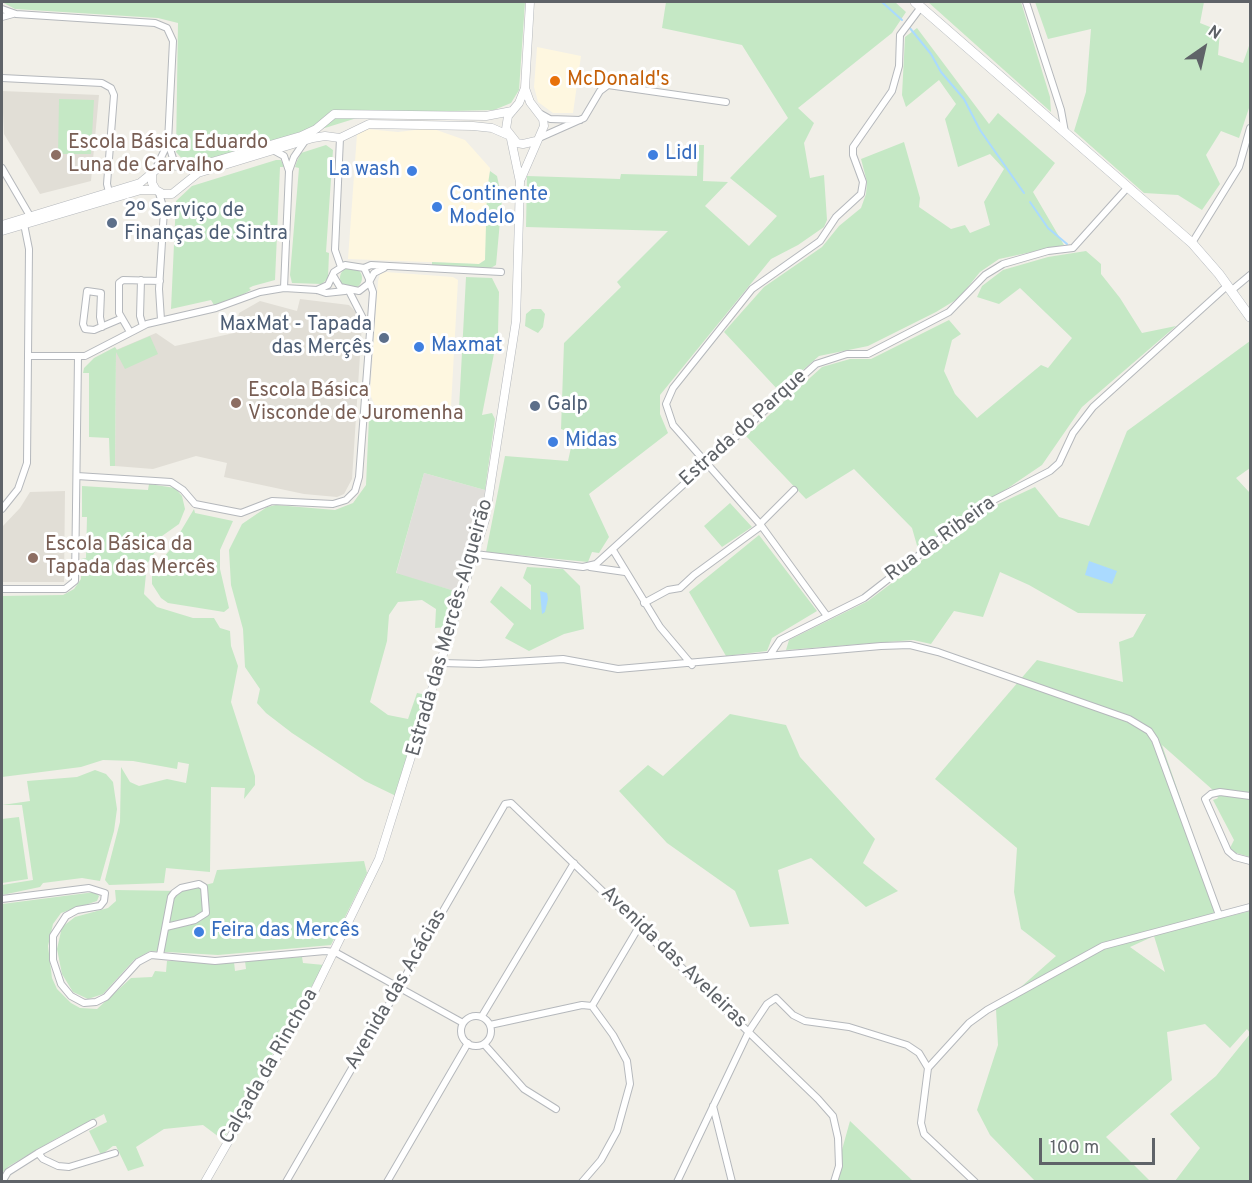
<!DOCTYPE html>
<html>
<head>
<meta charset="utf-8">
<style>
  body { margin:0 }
  #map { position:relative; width:1252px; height:1183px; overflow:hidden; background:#f1efe8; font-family:Overpass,sans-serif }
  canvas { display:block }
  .frame { position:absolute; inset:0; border:3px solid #5f6368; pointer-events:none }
  .north { position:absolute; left:1174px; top:18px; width:60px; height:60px; -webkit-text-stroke:4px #fff; paint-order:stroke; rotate:34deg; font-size:16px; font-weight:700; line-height:24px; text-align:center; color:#5f6368 }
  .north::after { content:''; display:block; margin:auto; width:21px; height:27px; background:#5f6368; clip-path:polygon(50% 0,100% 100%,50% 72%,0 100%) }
  .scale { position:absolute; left:1039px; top:1138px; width:116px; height:27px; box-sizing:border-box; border:3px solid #5f6368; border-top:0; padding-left:8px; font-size:18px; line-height:21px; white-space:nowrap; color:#5f6368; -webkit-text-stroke:4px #fff; paint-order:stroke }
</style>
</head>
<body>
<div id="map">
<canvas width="1252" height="1183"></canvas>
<div class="frame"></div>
<div class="north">N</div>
<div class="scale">100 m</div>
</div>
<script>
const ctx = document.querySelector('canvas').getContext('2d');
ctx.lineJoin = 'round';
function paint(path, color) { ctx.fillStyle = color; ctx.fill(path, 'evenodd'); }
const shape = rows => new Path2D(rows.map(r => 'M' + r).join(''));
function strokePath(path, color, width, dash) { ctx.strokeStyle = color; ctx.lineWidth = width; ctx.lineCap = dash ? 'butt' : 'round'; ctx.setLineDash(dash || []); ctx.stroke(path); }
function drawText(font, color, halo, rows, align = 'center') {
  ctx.font = font + ' Overpass,sans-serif'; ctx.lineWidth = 6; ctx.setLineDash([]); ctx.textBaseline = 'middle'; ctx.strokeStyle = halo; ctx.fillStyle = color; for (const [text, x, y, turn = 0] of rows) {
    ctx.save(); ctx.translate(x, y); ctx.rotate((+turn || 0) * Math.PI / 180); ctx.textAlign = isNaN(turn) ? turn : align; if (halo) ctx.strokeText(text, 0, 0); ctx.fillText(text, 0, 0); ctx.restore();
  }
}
const commercial = shape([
  [537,47,581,56,573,113,553,113,538,102,534,87],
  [431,128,465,140,490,168,485,260,479,264,348,259,357,134,367,129,398,132],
  [386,272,453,277,458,280,451,407,445,410,375,406,370,394,378,281,380,274]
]);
const industrial = shape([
  [424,473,485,490,482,509,471,525,475,528,458,592,396,574]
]);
const education = shape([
  [2,91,99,95,91,181,40,194,4,134],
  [300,299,349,305,358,314,362,324,352,479,344,494,337,497,304,494,224,477,227,463,196,456,153,469,115,466,116,350,156,333,175,346,234,333,239,313,260,301,297,311],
  [65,491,64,582,2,582,2,527,20,508,30,492]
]);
const green = shape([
  [2,2,525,2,519,90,511,103,494,110,373,113,267,146,186,163,176,152,178,23,158,18,15,9],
  [666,2,895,2,906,12,892,33,798,108,814,123,804,143,810,178,824,175,827,220,824,227,798,245,771,259,660,395,660,414,668,433,589,494,609,537,599,553,592,552,588,562,486,552,505,456,568,461,574,434,561,429,564,343,621,287,617,282,668,231,526,227,527,176,620,179,621,174,697,176,698,145,704,145,703,181,728,182,705,206,749,246,777,216,730,178,788,118,742,45,662,28],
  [928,2,1021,2,1050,97,1051,112],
  [1035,2,1204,2,1200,23,1220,31,1218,55,1243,63,1250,43,1250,105,1239,138,1221,131,1206,155,1220,184,1202,210,1178,195,1144,193,1074,131,1086,92,1091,29,1048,39],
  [917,28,989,124,998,113,1055,163,1033,192,1064,245,999,259,980,272,959,298,936,312,868,346,819,356,779,391,724,332,764,287,822,247,839,226,861,208,866,194,867,182,861,159,904,142,920,198,919,207,951,229,965,225,970,233,990,225,984,202,1004,169,990,154,958,167,945,119,956,104,939,80,906,107,902,95,905,37],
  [59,99,94,100,91,154,58,154],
  [326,145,333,150,326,252,329,253,328,278,322,284,292,283,290,275,299,168,295,167,297,161,301,153],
  [276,160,281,160,284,167,280,167,275,280,253,286,249,288,251,290,236,298,214,305,211,300,171,309,176,201,192,186],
  [490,171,497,176,502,199,496,265,489,269,432,265,432,262,479,264,485,260,487,190],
  [1086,251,1101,264,1101,274,1120,298,1142,333,1176,326,1082,407,1042,465,918,549,912,528,854,469,806,499,746,436,822,367,850,359,871,359,949,320,961,334,952,340,944,371,955,394,977,418,1041,365,1048,368,1072,338,1020,288,999,304,977,297,982,286,1003,270,1048,257],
  '340 278a11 11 0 1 1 22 0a11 11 0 1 1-22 0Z',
  [466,277,492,278,499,292,498,333,482,415,492,413,495,419,485,490,424,473,396,573,458,592,447,627,435,628,436,609,422,600,398,602,389,615,387,641,370,702,388,715,408,719,417,693,427,695,396,796,365,781,292,733,266,713,257,703,260,689,245,667,243,629,231,585,229,550,242,524,267,507,276,505,335,510,353,503,366,485,369,417,427,421,453,418,459,409],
  [532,309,541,309,545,314,543,327,538,333,525,326,526,314],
  [150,336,158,354,125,369,116,352,115,466,110,466,109,438,89,437,89,373,83,373,84,368,94,358,115,347,117,350],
  [1250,341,1250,468,1236,478,1250,493,1250,857,1236,853,1230,848,1234,840,1213,800,1218,798,1214,791,1162,745,1222,918,1250,911,1250,1033,1247,1029,1230,1048,1205,1024,1167,1032,1172,1080,1106,1137,1150,1181,1035,1181,990,1135,977,1110,998,1045,996,1009,1056,956,1021,929,1014,892,1017,848,935,779,1037,660,1123,682,1119,642,1133,637,1146,614,1078,613,1029,585,1000,572,983,617,954,611,931,644,913,640,786,650,789,640,868,601,994,506,1035,487,1059,517,1089,526,1127,431],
  [1154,936,1165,972,1130,947],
  [149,484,175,488,182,496,185,509,179,524,162,536,161,543,147,564,144,594,157,607,193,618,214,618,220,628,230,631,231,646,238,666,231,702,255,776,255,785,244,799,245,788,211,787,210,872,166,868,164,883,109,885,105,880,120,822,121,767,130,782,139,786,167,779,186,783,189,764,178,762,177,769,133,761,103,760,81,767,2,777,2,596,63,595,74,589,81,579,81,559,86,558,87,517,82,517,82,486,148,490],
  [730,503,752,527,722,547,704,526],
  [194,509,195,513,233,521,220,550,220,569,229,608,224,612,168,603,161,598,152,584,152,575,158,564,169,551],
  [759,535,817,611,772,638,767,651,726,656,689,592],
  [527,567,563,569,580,586,584,629,564,634,529,651,505,638,514,624,490,602,501,586,531,610,531,585,523,578],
  [730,714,786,725,800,757,875,839,863,863,898,891,866,907,811,858,778,870,789,924,750,927,735,891,667,843,619,791,648,765,663,776],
  [95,770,106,774,113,782,117,809,114,831,100,881,82,878,43,883,40,887,2,895,2,885,33,880,22,805,2,805,30,801,27,781,77,777],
  [19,817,28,879,2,883,2,819],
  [364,861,367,873,331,945,218,955,150,951,134,960,103,994,88,999,73,992,62,974,57,949,62,927,75,917,108,908,116,901,115,890,180,891,213,883,217,870],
  [95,892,99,896,97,901,61,913,53,924,48,946,52,978,57,989,71,1003,80,1008,97,1009,131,978,152,977,155,971,166,972,167,961,234,962,235,971,246,969,245,961,302,957,303,963,324,965,223,1140,203,1125,164,1129,136,1147,144,1166,128,1171,116,1146,113,1146,101,1155,89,1131,107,1122,104,1114,57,1138,9,1166,2,1173,2,904],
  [1250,1034,1250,1180,1175,1181,1200,1148,1170,1114,1216,1076],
  [850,1121,913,1181,833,1182]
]);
const water = shape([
  [1089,561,1117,571,1112,584,1085,575],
  [540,591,547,593,548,599,545,612,542,614]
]);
const stream = shape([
  [882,2,902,20],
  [909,27,931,54,941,72,964,99,980,130,1024,193],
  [1030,202,1048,228,1067,244]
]);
const minor = shape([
  [1026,2,1061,110,1065,132],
  [2,9,16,14,155,23,167,28,173,41,168,142,175,165],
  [2,17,13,14],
  [2,78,102,83,111,88,114,95,107,184,109,192],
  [541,114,550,119,580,120],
  [340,138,335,250,341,267],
  [539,138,584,118,600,91,608,85,726,102],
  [273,150,284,156,289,171],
  [2,168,30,216],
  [156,168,168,143],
  [159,193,164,210,159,289,161,320],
  [1192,243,1239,167,1250,128],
  [364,268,371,265,501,272],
  [334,277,340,287,359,291,368,284,374,273,384,268],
  [141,280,140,316,143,326],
  [284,288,289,171,294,157,305,141],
  [317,290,328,285,334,272,345,265,364,268,369,279],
  [1232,290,1250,275],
  [349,291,368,328],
  [102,327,100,317,101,293,87,291,83,324,85,329,94,330,120,319],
  [130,332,119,313,119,283,123,280,160,281],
  [29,356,85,356,147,324,216,308,260,292,284,288,317,290,326,293,345,291],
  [77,476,171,482,183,490,195,504,241,513,272,501,333,504,346,500,355,491,359,477,371,319,373,292,369,281],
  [2,509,18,489,27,463,29,249,24,224],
  [760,524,794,490],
  [613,550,660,627,692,665],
  [475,554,583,567,596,564,816,364,847,354,868,354,949,312,985,275,1003,264,1048,251,1073,248,1127,188],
  [590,567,625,572],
  [2,589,65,589,75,581,78,357],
  [644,603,668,590,680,588,694,575,761,526],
  [827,616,760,524,673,425,666,404,673,388,752,289,820,241,836,217,861,194,863,182,853,155,853,147,892,91,899,66,900,35,921,7],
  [770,655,780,640,864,598,982,506,1050,471,1059,463,1073,433,1093,407,1228,285],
  [442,663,479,664,563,659,618,669,881,646,910,645,938,652,1129,719,1149,731,1155,740,1219,915],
  [1250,796,1220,792,1211,794,1205,799,1228,851,1235,857,1250,861],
  [2,899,89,888,105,893,104,901,100,906,77,910,66,916,53,936,53,960,61,984,71,996,84,1003,96,1002,106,997,138,962,151,955,215,961,325,951,335,952,463,1023],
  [160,955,171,897,174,893,181,888,199,884,204,887,206,913,195,920,166,927],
  [592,1006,640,925],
  '461 1031a15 15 0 1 1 30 0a15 15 0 1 1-30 0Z',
  [482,1016,574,863],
  [490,1025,582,1005,592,1006],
  [484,1044,524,1089,556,1109],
  [928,1068,969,1023,987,1010,1103,946,1250,907],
  [713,1106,732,1182],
  [38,1153,93,1123],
  [2,1182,8,1172,38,1153,43,1159,58,1166,69,1167,115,1153],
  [286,1182,505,804,511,803,818,1099,833,1116,838,1138,839,1166,834,1182],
  [387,1182,468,1043],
  [582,1182,601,1160,617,1131,630,1084,627,1061,613,1035,592,1006],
  [677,1182,749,1031,767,1004,776,998,793,1015,805,1021,849,1027,907,1045,919,1053,928,1068,921,1123,924,1134,975,1182]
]);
const tertiary = shape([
  [530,2,525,88,519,103,508,116,506,129,517,143,523,144,536,141],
  [152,174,152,183,156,190,163,194,172,194,198,173,313,138,325,136,340,138,369,124,473,126,492,128,508,135],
  [520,181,544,126,543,119,530,102,525,88],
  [2,225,140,183,163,164,191,168,301,136,316,129,334,114,486,116,512,111],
  [2,231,141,190,156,190],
  [205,1182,313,994,379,859,485,520,516,321,520,182,511,139]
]);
const secondary = shape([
  [915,2,1192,243,1219,274,1250,317]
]);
const markers = [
  [555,81,6,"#e8710a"],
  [56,155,6,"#8d6e63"],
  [653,155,6,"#3f7fe0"],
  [412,171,6,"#3f7fe0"],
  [437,207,6,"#3f7fe0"],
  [112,223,6,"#5c6f8a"],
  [384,338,6,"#5c6f8a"],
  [419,347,6,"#3f7fe0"],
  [236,403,6,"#8d6e63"],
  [535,406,6,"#5c6f8a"],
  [553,442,6,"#3f7fe0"],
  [33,558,6,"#8d6e63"],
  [199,932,6,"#3f7fe0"]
];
const foodNames = [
  ["McDonald's",567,81]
];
const educationNames = [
  ["Escola Básica Eduardo",68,144],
  ["Luna de Carvalho",68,167],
  ["Escola Básica",248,392],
  ["Visconde de Juromenha",248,415],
  ["Escola Básica da",45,546],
  ["Tapada das Mercês",45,569]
];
const shopNames = [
  ["Lidl",665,155],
  ["La wash",400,171,"right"],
  ["Continente",449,196],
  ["Modelo",449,219],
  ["Maxmat",431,347],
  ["Midas",565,442],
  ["Feira das Mercês",211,932]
];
const serviceNames = [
  ["2º Serviço de",124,212],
  ["Finanças de Sintra",124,235],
  ["MaxMat - Tapada",372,326,"right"],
  ["das Merçês",372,349,"right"],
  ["Galp",547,406]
];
const streetNames = [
  ["Estrada do Parque",744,429,-42],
  ["Rua da Ribeira",941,540,-36],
  ["Estrada das Mercês-Algueirão",451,628,-74],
  ["Avenida das Aveleiras",673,958,44],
  ["Avenida das Acácias",397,990,-60],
  ["Calçada da Rinchoa",270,1067,-60]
];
paint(commercial, '#fef7e0');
paint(industrial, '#e0deda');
paint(education, '#e1ded6');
paint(green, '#c5e8c5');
paint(water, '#aadaff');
strokePath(stream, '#aadaff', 2);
strokePath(minor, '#b5b8bc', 8);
strokePath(tertiary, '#b5b8bc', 9);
strokePath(secondary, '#b6babf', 10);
strokePath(minor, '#fff', 6);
strokePath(tertiary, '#fff', 8);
strokePath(secondary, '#fff', 9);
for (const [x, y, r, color] of markers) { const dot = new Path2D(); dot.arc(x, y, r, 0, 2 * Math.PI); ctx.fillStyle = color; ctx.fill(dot); strokePath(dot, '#fff', 2); }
drawText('20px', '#c56008', '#fff', foodNames, 'left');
drawText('20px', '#785e54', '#fff', educationNames, 'left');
drawText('20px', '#366cbe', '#fff', shopNames, 'left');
drawText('20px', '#4e5e75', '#fff', serviceNames, 'left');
drawText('20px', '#5f6368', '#fff', streetNames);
</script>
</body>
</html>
